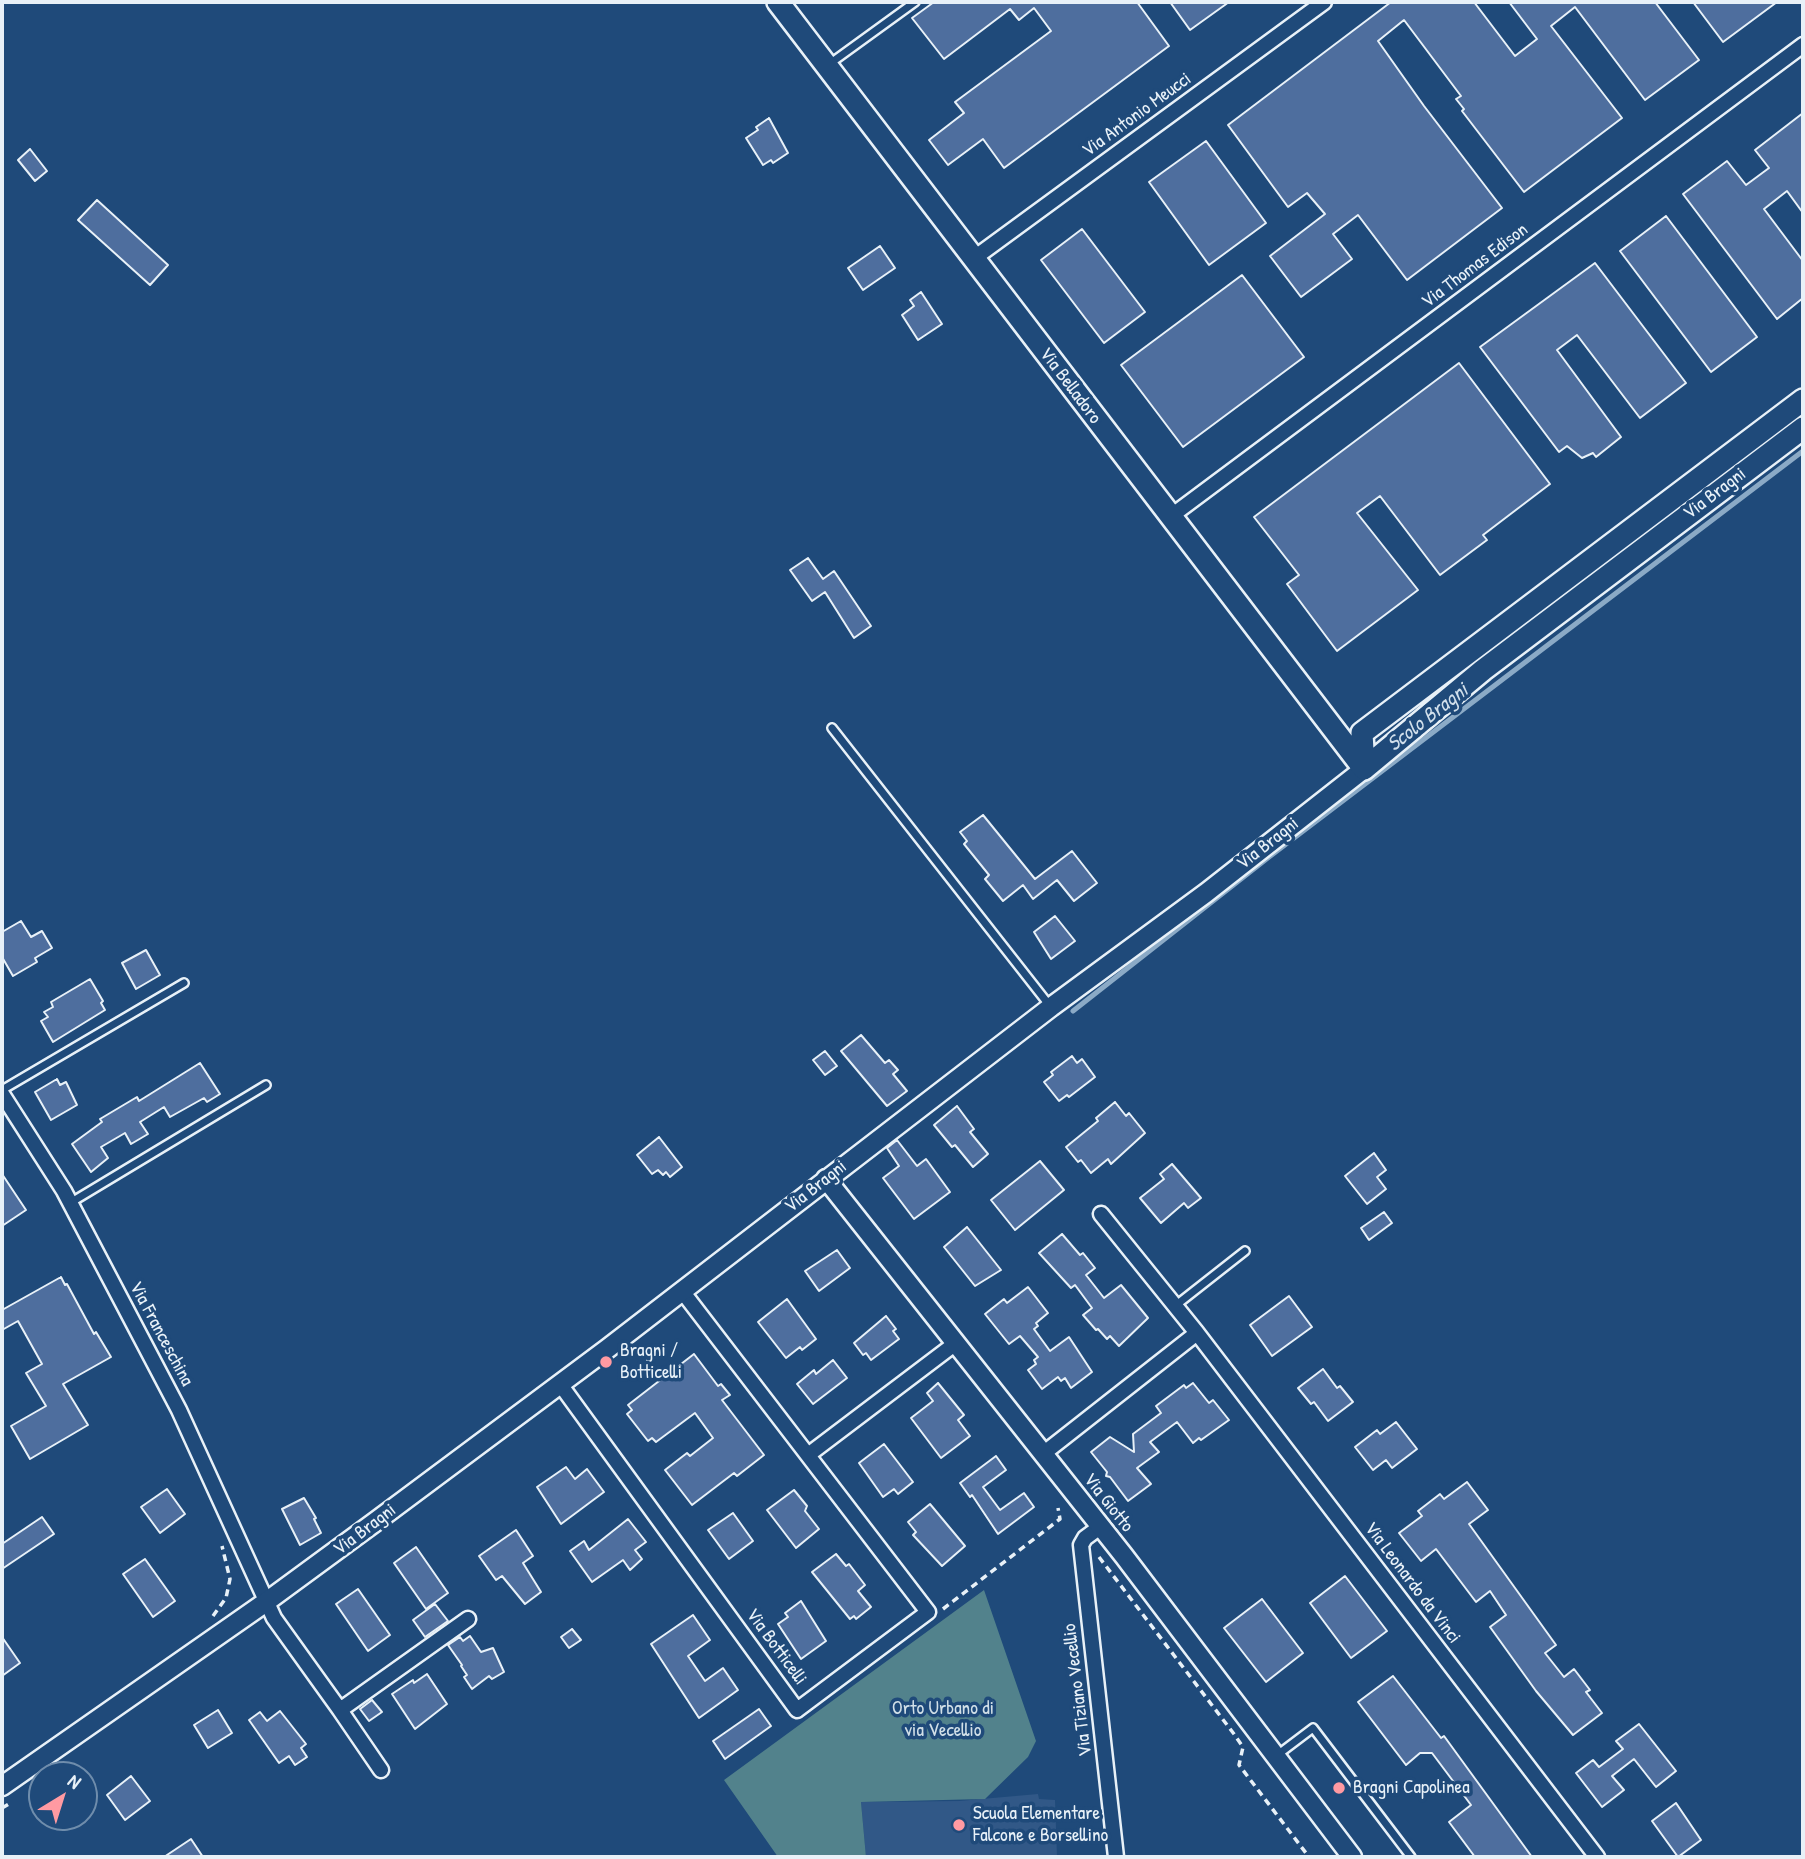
<!DOCTYPE html>
<html>
<head>
<meta charset="utf-8">
<style>
  body { margin:0 }
  #map { position:relative; width:1805px; height:1859px; overflow:hidden; background:#1f4a7a; font-family:"Patrick Hand",sans-serif }
  canvas { display:block }
  .frame { position:absolute; inset:0; border:4px solid #e8f1f8; pointer-events:none }
  .north { position:absolute; left:28px; top:1761px; width:70px; height:70px; box-sizing:border-box; background:#1f4a7a; border:2px solid #6f8dac; border-radius:50%; rotate:38deg; font-size:19px; font-weight:700; line-height:28px; text-align:center; color:#e8f1f8 }
  .north::after { content:''; display:block; margin:auto; width:24px; height:32px; background:#ff9aa2; clip-path:polygon(50% 0,100% 100%,50% 72%,0 100%) }
</style>
</head>
<body>
<div id="map">
<canvas width="1805" height="1859"></canvas>
<div class="frame"></div>
<div class="north">N</div>
</div>
<script>
const ctx = document.querySelector('canvas').getContext('2d');
ctx.lineJoin = 'round';
function paint(path, color) { ctx.fillStyle = color; ctx.fill(path, 'evenodd'); }
const shape = rows => new Path2D(rows.map(r => 'M' + r).join(''));
function strokePath(path, color, width, dash) { ctx.strokeStyle = color; ctx.lineWidth = width; ctx.lineCap = dash ? 'butt' : 'round'; ctx.setLineDash(dash || []); ctx.stroke(path); }
function drawText(font, color, halo, rows, align = 'center') {
  ctx.font = font + ' "Patrick Hand",sans-serif'; ctx.lineWidth = 7; ctx.setLineDash([]); ctx.textBaseline = 'middle'; ctx.strokeStyle = halo; ctx.fillStyle = color; for (const [text, x, y, turn = 0] of rows) {
    ctx.save(); ctx.translate(x, y); ctx.rotate((+turn || 0) * Math.PI / 180); ctx.textAlign = isNaN(turn) ? turn : align; if (halo) ctx.strokeText(text, 0, 0); ctx.fillText(text, 0, 0); ctx.restore();
  }
}
const built = shape([
  [1038,1794,1039,1799,1055,1800,1057,1857,866,1857,861,1802,959,1801]
]);
const green = shape([
  [984,1590,1036,1741,1028,1757,985,1799,861,1802,866,1857,778,1857,724,1780]
]);
const stream = shape([
  [1073,1011,1269,857,1803,451]
]);
const building = shape([
  [934,2,1137,2,1169,46,1004,168,983,139,948,165,929,140,964,113,955,102,1051,31,1034,8,1019,20,1010,9,944,59,912,18,934,2],
  [1170,2,1229,2,1190,30,1170,2],
  [1391,2,1474,2,1515,56,1537,39,1509,2,1655,2,1699,60,1645,100,1575,7,1551,26,1622,118,1524,192,1462,111,1464,109,1456,99,1461,96,1404,20,1378,41,1424,106,1502,208,1407,280,1358,215,1333,234,1352,259,1301,297,1270,256,1325,214,1307,193,1288,207,1228,125,1391,2],
  [1693,2,1777,2,1723,42,1693,2],
  [1803,113,1803,213,1787,191,1764,209,1803,261,1803,298,1777,319,1683,194,1727,161,1746,185,1769,168,1755,150,1803,113],
  [769,118,788,153,773,163,771,160,763,165,746,138,758,130,756,127,769,118],
  [1206,141,1266,223,1209,265,1149,182,1206,141],
  [30,149,47,171,35,181,18,160,30,149],
  [97,200,168,265,150,285,78,220,97,200],
  [1666,216,1757,337,1711,372,1620,251,1666,216],
  [1082,229,1145,312,1104,343,1041,260,1082,229],
  [880,246,895,268,863,290,848,268,880,246],
  [1595,263,1686,383,1640,418,1577,335,1557,350,1621,437,1596,457,1593,453,1582,458,1567,446,1559,452,1480,347,1595,263],
  [1242,275,1304,357,1183,447,1121,365,1242,275],
  [921,292,942,324,918,340,902,315,914,306,910,300,921,292],
  [1459,363,1550,484,1483,535,1487,540,1440,575,1380,496,1357,513,1418,590,1337,651,1287,584,1299,575,1254,517,1459,363],
  [808,558,823,579,834,571,871,626,854,638,825,592,812,601,790,570,808,558],
  [983,815,1035,879,1072,851,1097,883,1074,901,1057,880,1033,899,1023,885,1003,901,985,879,989,875,964,844,967,841,960,832,983,815],
  [1055,916,1075,941,1051,959,1034,932,1055,916],
  [21,921,31,937,42,931,52,948,35,958,37,962,13,976,2,957,2,932,21,921],
  [146,950,160,975,136,989,122,963,146,950],
  [90,979,103,1001,101,1003,105,1010,53,1042,41,1021,48,1017,44,1012,53,1007,51,1002,90,979],
  [861,1035,885,1063,889,1060,898,1070,893,1074,907,1091,887,1106,841,1051,861,1035],
  [825,1051,837,1066,825,1075,813,1060,825,1051],
  [1072,1056,1077,1063,1082,1059,1095,1077,1069,1097,1067,1095,1059,1101,1044,1082,1053,1075,1051,1072,1072,1056],
  [200,1063,220,1094,207,1102,204,1098,170,1117,164,1107,140,1122,148,1134,131,1144,125,1133,101,1147,108,1158,91,1172,72,1144,102,1122,100,1119,137,1097,139,1101,200,1063],
  [57,1079,60,1085,66,1082,77,1105,51,1120,35,1092,57,1079],
  [1115,1102,1126,1116,1129,1113,1145,1133,1111,1164,1108,1159,1091,1173,1081,1160,1078,1162,1066,1147,1098,1121,1096,1118,1115,1102],
  [957,1106,974,1129,970,1132,988,1154,973,1167,955,1145,952,1147,934,1125,957,1106],
  [659,1137,682,1167,670,1177,666,1172,663,1175,658,1170,652,1174,637,1155,659,1137],
  [897,1140,917,1166,926,1159,950,1192,914,1219,883,1178,899,1166,887,1148,897,1140],
  [1374,1153,1386,1170,1377,1177,1386,1189,1367,1204,1345,1176,1374,1153],
  [1040,1161,1064,1190,1015,1230,991,1200,1040,1161],
  [1172,1164,1201,1198,1188,1208,1184,1203,1161,1223,1140,1198,1164,1179,1160,1174,1172,1164],
  [2,1174,26,1210,2,1226,2,1174],
  [1384,1212,1392,1223,1369,1240,1361,1228,1384,1212],
  [967,1227,1001,1270,975,1286,944,1247,967,1227],
  [1062,1234,1080,1255,1083,1253,1095,1268,1086,1275,1104,1298,1121,1285,1148,1318,1119,1346,1110,1336,1107,1339,1098,1329,1096,1330,1083,1315,1092,1308,1075,1285,1071,1288,1039,1253,1062,1234],
  [837,1250,850,1268,819,1291,805,1271,837,1250],
  [61,1277,65,1285,67,1284,94,1334,96,1332,111,1357,63,1384,88,1425,30,1459,11,1426,46,1406,26,1373,42,1364,18,1321,2,1330,2,1310,61,1277],
  [1028,1287,1048,1313,1036,1323,1038,1326,1034,1329,1050,1351,1069,1337,1092,1372,1071,1388,1065,1378,1061,1381,1058,1377,1042,1389,1028,1370,1036,1364,1034,1360,1038,1357,1020,1336,1009,1344,985,1314,1004,1299,1007,1303,1028,1287],
  [1289,1296,1312,1327,1272,1356,1250,1325,1289,1296],
  [787,1299,816,1339,802,1350,800,1347,786,1358,758,1322,787,1299],
  [886,1316,896,1329,893,1331,899,1339,871,1360,866,1353,863,1355,854,1343,886,1316],
  [694,1354,718,1386,721,1384,730,1395,722,1400,764,1455,737,1476,734,1473,692,1505,665,1470,687,1453,690,1456,713,1438,695,1413,656,1442,652,1438,648,1441,627,1414,632,1410,628,1405,694,1354],
  [833,1360,847,1378,813,1404,797,1384,814,1370,816,1374,833,1360],
  [1323,1369,1337,1388,1340,1386,1353,1402,1328,1421,1314,1402,1311,1404,1298,1388,1323,1369],
  [938,1383,964,1415,958,1420,970,1436,941,1458,911,1418,933,1401,927,1393,938,1383],
  [1193,1383,1209,1403,1213,1400,1229,1420,1201,1440,1199,1438,1193,1443,1177,1422,1150,1442,1159,1452,1137,1468,1151,1484,1128,1501,1110,1477,1106,1476,1107,1472,1091,1452,1110,1437,1134,1452,1133,1434,1161,1413,1156,1406,1184,1385,1186,1388,1193,1383],
  [1396,1422,1417,1449,1392,1468,1386,1460,1373,1470,1355,1447,1377,1430,1380,1434,1396,1422],
  [884,1444,913,1482,898,1494,894,1489,883,1497,859,1463,884,1444],
  [996,1456,1006,1470,983,1487,1000,1510,1024,1493,1034,1507,998,1534,972,1495,970,1497,960,1483,996,1456],
  [566,1467,575,1479,587,1469,604,1492,561,1524,537,1487,566,1467],
  [1467,1482,1488,1510,1469,1524,1556,1645,1545,1653,1564,1677,1574,1669,1590,1690,1586,1692,1602,1713,1573,1735,1536,1691,1490,1627,1506,1615,1490,1591,1476,1602,1436,1549,1421,1561,1399,1533,1422,1516,1418,1511,1440,1494,1444,1499,1467,1482],
  [167,1489,185,1514,160,1533,141,1507,167,1489],
  [794,1490,807,1506,805,1511,819,1529,796,1548,767,1510,794,1490],
  [304,1498,316,1518,314,1519,321,1533,300,1545,282,1509,304,1498],
  [930,1504,965,1546,942,1566,913,1535,916,1532,908,1522,930,1504],
  [733,1513,753,1541,729,1559,708,1530,733,1513],
  [42,1517,54,1534,2,1569,2,1544,42,1517],
  [628,1519,646,1542,635,1550,642,1559,630,1570,623,1560,592,1582,570,1551,584,1541,589,1550,628,1519],
  [516,1530,533,1556,523,1563,541,1592,525,1604,502,1576,496,1580,479,1556,516,1530],
  [416,1547,448,1593,426,1609,394,1563,416,1547],
  [836,1554,846,1566,849,1564,865,1585,858,1591,871,1607,856,1619,854,1616,850,1619,812,1572,836,1554],
  [145,1559,175,1601,153,1617,123,1574,145,1559],
  [1345,1576,1387,1631,1351,1658,1310,1603,1345,1576],
  [358,1589,390,1635,368,1651,336,1604,358,1589],
  [1262,1599,1303,1653,1266,1682,1224,1628,1262,1599],
  [801,1601,826,1641,801,1659,778,1624,788,1617,785,1613,801,1601],
  [435,1604,448,1621,425,1637,413,1620,435,1604],
  [693,1615,710,1640,688,1656,705,1681,723,1668,738,1690,699,1718,651,1644,693,1615],
  [572,1629,581,1640,569,1648,561,1637,572,1629],
  [470,1636,481,1652,493,1648,504,1672,492,1679,489,1676,472,1689,464,1677,467,1675,461,1666,462,1665,448,1645,460,1637,463,1641,470,1636],
  [2,1637,20,1663,2,1676,2,1637],
  [427,1674,447,1704,415,1729,392,1694,413,1680,414,1683,427,1674],
  [1393,1676,1441,1738,1444,1736,1532,1857,1475,1857,1449,1822,1471,1805,1432,1753,1420,1753,1406,1765,1358,1702,1393,1676],
  [372,1700,382,1712,369,1721,360,1709,372,1700],
  [759,1709,771,1726,725,1759,713,1741,759,1709],
  [218,1710,232,1733,208,1748,194,1725,218,1710],
  [280,1711,306,1744,301,1748,307,1757,295,1765,289,1756,279,1763,249,1720,260,1712,267,1721,280,1711],
  [1639,1724,1676,1771,1656,1787,1634,1759,1612,1776,1624,1790,1602,1807,1576,1773,1593,1760,1599,1767,1623,1749,1616,1741,1639,1724],
  [131,1776,150,1801,125,1820,107,1795,131,1776],
  [1676,1803,1701,1840,1678,1857,1652,1821,1676,1803],
  [191,1839,203,1857,164,1857,191,1839]
]);
const path = shape([
  [1099,1557,1234,1734,1243,1747,1239,1765,1309,1857],
  [943,1609,1060,1519,1058,1508],
  [213,1616,226,1598,230,1579,222,1546],
  [2,1808,12,1802]
]);
const service = shape([
  [828,65,915,2],
  [832,728,1050,1006],
  [2,1090,184,983],
  [70,1203,266,1085],
  [1175,1306,1245,1251],
  [1276,1756,1313,1728,1411,1857]
]);
const minor = shape([
  [973,259,1324,2],
  [1170,517,1803,45],
  [2,1094,64,1191,179,1410,274,1618,340,1710,468,1619],
  [1101,1214,1197,1333,1597,1857],
  [560,1384,797,1710,928,1612,682,1291],
  [1041,1453,1048,1450,1197,1333],
  [808,1455,956,1343],
  [1100,1527,1085,1538,1081,1545,1116,1857],
  [340,1710,381,1770]
]);
const tertiary = shape([
  [826,1179,1124,1556,1352,1857],
  [2,1786,266,1602,375,1522,607,1349,1051,1007,1206,893,1364,769]
]);
const secondary = shape([
  [778,2,1364,769],
  [1364,769,1362,733,1803,400],
  [1364,769,1483,670,1803,428]
]);
const markers = [
  [606,1362,7,"#ff9aa2"],
  [1339,1788,7,"#ff9aa2"],
  [959,1825,7,"#ff9aa2"]
];
const streetNames = [
  ["Via Antonio Meucci",1137,115,-36],
  ["Via Thomas Edison",1475,266,-37],
  ["Via Belladoro",1070,386,53],
  ["Via Bragni",1715,494,-37],
  ["Via Bragni",1268,844,-38],
  ["Via Bragni",816,1187,-38],
  ["Via Franceschina",161,1334,62],
  ["Via Giotto",1108,1503,52],
  ["Via Bragni",365,1530,-37],
  ["Via Leonardo da Vinci",1412,1583,53],
  ["Via Botticelli",776,1647,54],
  ["Via Tiziano Vecellio",1078,1690,-97]
];
const poiNames = [
  ["Bragni /",620,1351],
  ["Botticelli",620,1373],
  ["Bragni Capolinea",1353,1788],
  ["Scuola Elementare",973,1814],
  ["Falcone e Borsellino",973,1836]
];
const parkNames = [
  ["Orto Urbano di",943,1709],
  ["via Vecellio",943,1731]
];
const waterNames = [
  ["Scolo Bragni",1428,718,-38]
];
paint(built, '#315887');
paint(green, '#52828c');
strokePath(stream, '#8baac6', 5);
paint(building, '#4e6e9e');
strokePath(building, '#e8f1f8', 2);
strokePath(service, '#e8f1f8', 12);
strokePath(minor, '#e8f1f8', 19);
strokePath(tertiary, '#e8f1f8', 23);
strokePath(secondary, '#e8f1f8', 26);
strokePath(path, '#e8f1f8', 3.5, [7, 5]);
strokePath(service, '#1f4a7a', 7);
strokePath(minor, '#1f4a7a', 14);
strokePath(tertiary, '#1f4a7a', 18);
strokePath(secondary, '#1f4a7a', 21);
for (const [x, y, r, color] of markers) { const dot = new Path2D(); dot.arc(x, y, r, 0, 2 * Math.PI); ctx.fillStyle = color; ctx.fill(dot); strokePath(dot, '#1f4a7a', 2.5); }
drawText('19px', '#e8f1f8', '#1f4a7a', streetNames);
drawText('19px', '#e8f1f8', '#1f4a7a', poiNames, 'left');
drawText('19px', '#d2e0e8', '#1f4a7a', parkNames);
drawText('italic 21px', '#d1dfeb', '#1f4a7a', waterNames);
</script>
</body>
</html>
